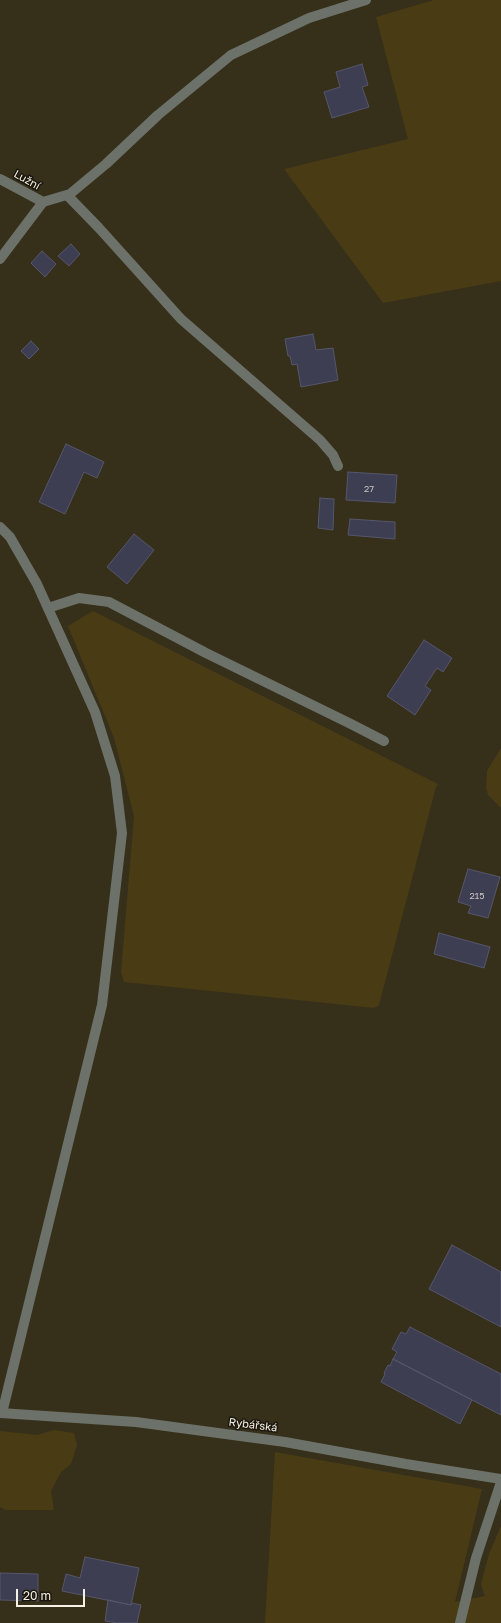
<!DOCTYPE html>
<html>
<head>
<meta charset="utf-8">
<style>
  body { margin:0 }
  #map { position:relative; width:501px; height:1623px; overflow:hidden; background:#362f1a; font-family:"Golos Text",sans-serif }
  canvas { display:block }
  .scale { position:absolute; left:16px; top:1589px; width:69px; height:18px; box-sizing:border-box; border:2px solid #f5f1e4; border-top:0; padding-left:5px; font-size:12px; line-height:14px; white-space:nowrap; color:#f5f1e4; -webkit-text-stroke:3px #1b170e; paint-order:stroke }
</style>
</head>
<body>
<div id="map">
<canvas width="501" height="1623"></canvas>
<div class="scale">20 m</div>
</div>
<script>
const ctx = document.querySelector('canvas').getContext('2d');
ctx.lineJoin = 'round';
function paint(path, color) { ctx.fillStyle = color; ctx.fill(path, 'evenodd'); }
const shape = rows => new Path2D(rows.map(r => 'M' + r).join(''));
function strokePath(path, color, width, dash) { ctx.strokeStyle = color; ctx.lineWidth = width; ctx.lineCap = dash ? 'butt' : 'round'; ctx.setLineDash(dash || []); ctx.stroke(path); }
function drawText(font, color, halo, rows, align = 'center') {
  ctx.font = font + ' "Golos Text",sans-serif'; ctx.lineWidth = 3; ctx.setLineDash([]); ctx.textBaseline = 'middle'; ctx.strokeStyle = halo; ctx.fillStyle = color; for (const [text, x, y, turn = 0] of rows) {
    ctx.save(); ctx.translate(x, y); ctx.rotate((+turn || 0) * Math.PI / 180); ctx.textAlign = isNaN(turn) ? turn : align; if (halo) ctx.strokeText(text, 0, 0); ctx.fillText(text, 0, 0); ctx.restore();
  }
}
const green = shape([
  [434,0,501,0,501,281,383,303,284,169,408,139,376,17],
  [93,611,438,784,436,787,379,1005,374,1008,124,982,121,972,134,816,114,738,68,626],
  [501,748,501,808,488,795,486,788,487,771],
  [54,1430,74,1433,77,1445,71,1464,61,1472,51,1491,54,1510,6,1510,0,1507,0,1431,37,1435],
  [275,1452,482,1489,455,1602,485,1596,481,1584,489,1554,501,1526,501,1623,265,1623]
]);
const building = shape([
  [362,64,368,85,362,87,369,107,332,118,324,92,340,87,336,72,362,64],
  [71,244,80,254,69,266,58,256,71,244],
  [42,251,56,264,45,277,31,263,42,251],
  [313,334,316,350,333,348,338,380,301,387,297,364,292,365,290,356,288,356,285,339,313,334],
  [31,341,39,349,29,359,21,351,31,341],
  [66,444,104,462,97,478,84,472,65,514,39,502,66,444],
  [348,472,397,475,395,503,346,500,348,472],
  [320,498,334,499,333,530,318,528,320,498],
  [350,519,395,522,395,539,348,535,350,519],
  [134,534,154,550,127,584,107,567,134,534],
  [424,640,452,658,443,672,437,668,425,686,431,690,415,715,387,696,424,640],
  [468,869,500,877,488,918,468,913,471,906,458,902,468,869],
  [439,933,490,947,484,968,434,954,439,933],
  [452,1245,501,1272,501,1327,429,1289,452,1245],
  [410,1327,501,1374,501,1415,393,1359,397,1352,392,1349,401,1332,406,1334,410,1327],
  [393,1359,472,1400,460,1424,381,1382,385,1374,384,1373,388,1365,390,1366,393,1359],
  [85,1557,139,1568,131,1605,62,1591,66,1574,80,1578,85,1557],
  [0,1573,38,1574,38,1601,0,1600,0,1573],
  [108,1600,131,1605,132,1603,141,1605,137,1623,118,1623,105,1621,108,1600]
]);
const service = shape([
  [0,259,43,202],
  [0,527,10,537,37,584,95,712,115,776,122,833,102,1005,2,1413]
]);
const minor = shape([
  [0,179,43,202,70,194,106,164,158,115,231,55,309,18,366,0],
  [67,195,99,228,181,319,320,440,333,455,338,466],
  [48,608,79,598,109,602,206,653,349,723,384,741],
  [0,1413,136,1422,285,1442,406,1464,501,1479],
  [460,1623,476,1558,501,1482]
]);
const numberNames = [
  ["27",369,489],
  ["215",477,896]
];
const streetNames = [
  ["Lužní",27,180,29],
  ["Rybářská",253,1425,7]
];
paint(green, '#493c15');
paint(building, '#3e3e53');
strokePath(building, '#56566c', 1);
strokePath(service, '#6c7269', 10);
strokePath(minor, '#6c7269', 10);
drawText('9px', '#c7c4c0', null, numberNames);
drawText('11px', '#f5f1e4', '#1b170e', streetNames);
</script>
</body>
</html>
